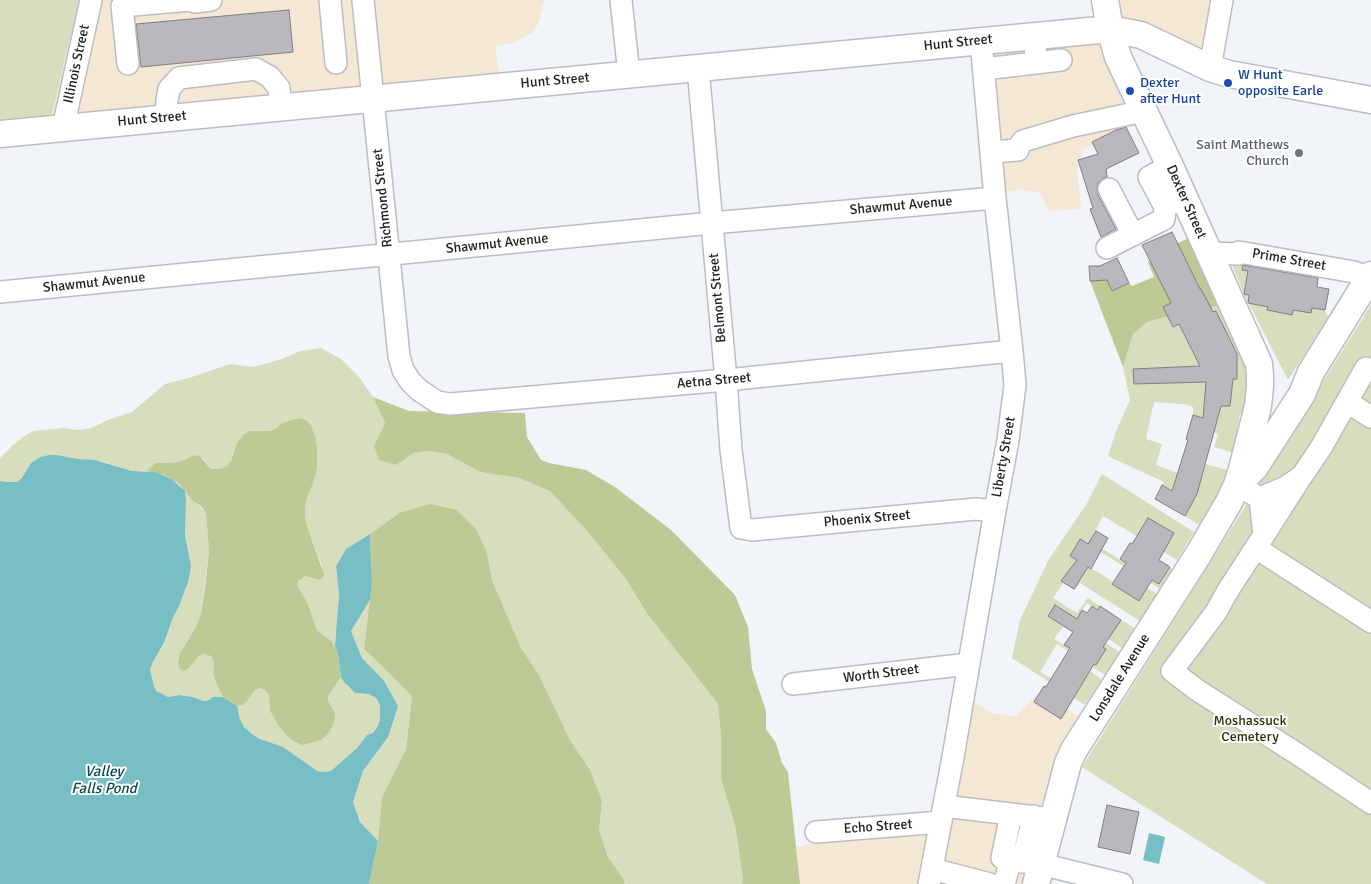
<!DOCTYPE html>
<html>
<head>
<meta charset="utf-8">
<style>
  body { margin:0 }
  canvas { display:block; background:#f1f4f9 }
</style>
</head>
<body>
<canvas width="1371" height="884"></canvas>
<script>
const ctx = document.querySelector('canvas').getContext('2d');
ctx.lineJoin = 'round';
function paint(path, color) { ctx.fillStyle = color; ctx.fill(path, 'evenodd'); }
const shape = rows => new Path2D(rows.map(r => 'M' + r).join(''));
function strokePath(path, color, width, dash) { ctx.strokeStyle = color; ctx.lineWidth = width; ctx.lineCap = dash ? 'butt' : 'round'; ctx.setLineDash(dash || []); ctx.stroke(path); }
function drawText(font, color, halo, rows, align = 'center') {
  ctx.font = font + ' Signika,sans-serif'; ctx.lineWidth = 4; ctx.setLineDash([]); ctx.textBaseline = 'middle'; ctx.strokeStyle = halo; ctx.fillStyle = color; for (const [text, x, y, turn = 0] of rows) {
    ctx.save(); ctx.translate(x, y); ctx.rotate((+turn || 0) * Math.PI / 180); ctx.textAlign = isNaN(turn) ? turn : align; if (halo) ctx.strokeText(text, 0, 0); ctx.fillText(text, 0, 0); ctx.restore();
  }
}
const commercial = shape([
  [0,0,546,0,541,5,543,8,538,24,532,33,513,43,495,46,501,83,52,127],
  [1109,0,1229,0,1217,64,1124,32,1130,125,1083,150,1077,166,1081,209,1049,211,1040,193,1019,189,1014,191,1002,192,986,38,1114,29],
  [1039,692,1054,699,1090,725,1040,884,800,884,796,847,940,817,964,695,991,713,1016,716]
]);
const green = shape([
  [0,0,79,0,51,118,0,123],
  [1227,253,1320,269,1317,287,1329,289,1325,310,1328,317,1288,380,1244,294],
  [1221,303,1247,361,1248,398,1243,405,1242,414,1240,414,1233,453,1214,447,1218,434,1213,432,1216,421,1193,415,1193,407,1183,404,1154,402,1146,439,1162,444,1156,465,1178,473,1198,488,1206,464,1228,470,1221,491,1199,525,1185,516,1192,501,1162,485,1164,482,1108,456,1116,431,1130,400,1123,367,1133,334,1147,322,1165,317,1168,317,1173,327],
  [1371,305,1371,884,1267,884,1082,767],
  [321,348,341,359,359,377,373,397,385,423,374,446,396,465,414,453,427,451,447,454,480,472,519,478,550,491,588,532,626,579,646,612,718,704,721,737,721,779,735,825,743,879,742,884,625,884,623,878,608,857,599,830,602,800,590,770,570,740,539,675,521,648,492,580,487,553,399,513,370,534,346,549,336,566,339,594,335,646,330,640,317,630,308,604,297,585,297,581,305,576,319,580,322,566,307,526,305,516,305,504,309,493,299,418,282,423,277,428,269,431,250,431,237,443,231,461,227,466,220,469,211,469,204,459,194,455,179,462,155,463,147,471,132,471,103,462,78,459,57,455,50,455,40,457,31,463,22,478,17,482,7,482,0,481,0,458,13,445,23,437,33,431,64,428,78,430,92,428,110,419,132,412,165,384,189,378,230,364,254,367,282,359,300,351],
  [1102,474,1194,532,1177,560,1103,516,1090,541,1159,584,1170,567,1172,569,1160,589,1080,539,1070,556,1111,580,1112,584,1139,601,1147,588,1157,594,1140,621,1080,583,1075,590,1063,583,1053,598,1077,613,1088,598,1100,606,1098,609,1087,603,1079,615,1121,620,1135,628,1122,648,1055,605,1048,616,1064,626,1054,639,1096,665,1106,649,1081,633,1083,629,1120,652,1105,675,1057,644,1040,672,1051,678,1060,665,1078,664,1093,673,1102,680,1085,705,1012,658,1020,620,1049,559,1086,505],
  [185,491,193,501,202,508,206,513,209,551,201,613,196,627,180,653,188,669,198,657,203,654,208,655,212,657,214,663,213,673,223,697,213,697,207,701,203,701,193,697,179,695,168,697,161,695,156,691,154,686,150,670,153,662,164,644,172,620,180,604,189,579,191,566,185,535,186,501],
  [370,600,364,649,412,696,406,749,382,797,378,841,360,822,353,802,363,771,388,737,383,681,362,658,351,631],
  [341,677,348,687,355,693,369,694,376,698,380,705,380,719,378,726,373,733,367,735,357,748,331,771,325,772,317,771,252,734,244,727,240,719,237,706,242,705,247,701,255,690,260,688,266,691,269,696,270,711,274,717,321,740,328,734,333,726,335,712,328,701,328,695]
]);
const forest = shape([
  [1191,237,1221,303,1173,327,1168,317,1165,317,1147,322,1133,334,1123,367,1090,281,1107,280,1112,291,1129,283,1132,286,1154,277,1148,262,1179,248,1176,244],
  [373,397,409,411,525,413,527,437,541,460,549,463,586,470,615,487,671,530,735,595,748,627,752,669,766,711,766,729,776,743,782,763,788,772,800,884,742,884,743,879,735,825,721,779,721,737,718,704,646,612,626,579,588,532,550,491,519,478,480,472,447,454,427,451,414,453,396,465,379,460,374,446,385,423],
  [299,418,306,420,311,426,315,436,317,448,317,468,314,480,305,504,305,516,307,526,324,574,323,578,319,580,305,576,298,581,297,585,308,604,317,630,330,640,335,646,338,654,341,677,328,696,328,701,335,712,335,717,333,726,328,734,321,740,302,745,294,741,286,735,279,726,270,711,269,696,266,691,260,688,255,690,247,701,242,705,237,706,223,697,216,682,213,673,214,663,212,657,208,655,203,654,198,657,188,669,184,671,180,669,178,664,180,653,196,627,201,613,205,588,209,551,206,513,202,507,193,501,179,484,172,479,164,475,147,471,155,463,179,462,194,455,200,456,211,469,220,469,227,466,231,461,237,443,244,434,250,431,269,431,277,428,282,423],
  [430,504,457,510,476,529,487,553,492,580,521,648,539,675,570,740,590,770,602,800,599,830,608,857,623,878,625,884,369,884,378,841,382,797,406,749,412,696,364,649,372,582,370,534,399,513]
]);
const water = shape([
  [49,455,57,455,78,459,95,460,132,471,155,472,172,479,185,491,186,501,185,535,191,566,189,579,180,604,172,620,164,643,153,662,150,670,154,686,156,691,168,697,179,695,193,697,203,701,207,701,213,697,223,697,237,706,240,719,244,727,252,734,260,739,283,747,317,771,325,772,331,771,357,748,367,735,373,733,378,726,380,719,380,705,376,698,369,694,355,693,344,682,341,677,338,654,335,646,339,594,336,566,346,549,370,534,372,582,370,600,351,631,362,658,384,681,398,706,388,737,363,771,353,802,360,822,378,841,369,884,0,884,0,481,7,482,17,482,22,478,31,463,40,457],
  [1149,833,1165,837,1159,864,1143,860]
]);
const building = shape([
  [289,10,293,52,141,67,136,24,289,10],
  [1126,127,1139,153,1106,169,1107,177,1103,178,1098,183,1097,189,1098,195,1116,229,1101,237,1090,209,1093,208,1078,160,1098,154,1092,142,1116,130,1126,127],
  [1172,232,1200,289,1201,289,1213,312,1216,311,1237,354,1237,379,1233,379,1230,406,1221,406,1197,494,1185,516,1155,499,1162,485,1172,491,1188,440,1186,439,1193,415,1203,418,1206,382,1134,384,1133,369,1200,366,1179,324,1173,327,1163,307,1171,303,1142,245,1172,232],
  [1117,258,1129,283,1112,291,1107,280,1090,281,1089,266,1100,266,1117,258],
  [1243,265,1318,278,1317,287,1329,289,1325,310,1312,308,1311,313,1293,310,1292,315,1267,310,1268,307,1248,303,1249,295,1244,294,1248,271,1242,270,1243,265],
  [1148,518,1174,533,1159,560,1170,567,1159,584,1152,580,1139,601,1112,584,1126,563,1120,559,1130,543,1132,544,1148,518],
  [1096,531,1108,538,1091,569,1088,567,1074,589,1061,581,1077,560,1070,556,1080,539,1088,544,1096,531],
  [1055,605,1077,619,1082,610,1087,613,1092,606,1098,610,1100,606,1121,620,1103,647,1106,649,1096,665,1094,664,1061,719,1034,702,1044,686,1046,687,1070,648,1064,645,1073,632,1048,616,1055,605],
  [1107,805,1139,812,1130,854,1098,847,1107,805]
]);
const minor = shape([
  [330,0,336,63],
  [363,0,399,356,403,370,410,381,419,390,437,402,450,404,474,402,726,380,1012,351],
  [621,0,629,75],
  [1035,63,1061,60],
  [128,64,122,6,191,0,195,2,211,0],
  [698,68,726,380,731,450,741,528,752,530,976,509,995,511],
  [1210,68,1222,0],
  [984,69,1035,63,1036,35],
  [166,118,167,100,169,89,179,78,256,69,270,77,279,88,281,107],
  [63,128,91,0],
  [991,152,1018,150,1019,146,1023,141,1073,126,1144,111],
  [1109,189,1133,235],
  [1165,207,1149,177,1170,166],
  [1107,248,1164,219,1165,207,1184,197],
  [1209,253,1239,254,1239,252,1354,272,1369,278],
  [0,292,712,223,995,198],
  [1347,402,1371,417],
  [1237,485,1260,498,1286,487,1302,476,1322,446,1366,368],
  [1260,498,1264,535,1299,480],
  [1264,535,1227,592,1216,612,1172,671,1197,690,1299,755,1371,803],
  [1256,548,1371,622],
  [793,684,969,664],
  [944,806,1052,819],
  [1011,814,1002,858,1053,867,1122,884],
  [816,832,941,822],
  [1022,862,1034,816],
  [932,869,990,884],
  [929,884,953,757,995,511,1008,440,1015,385,1012,351,995,198,981,41],
  [1004,884,1011,860]
]);
const major = shape([
  [0,134,1110,29,1141,35,1210,68,1229,74,1371,100],
  [1244,478,1255,467,1302,394,1311,372,1371,275],
  [1036,884,1068,763,1074,750,1198,555,1229,502,1237,485,1242,469,1258,406,1260,387,1260,375,1259,364,1170,166,1118,57,1110,29,1105,0]
]);
const markers = [
  [1228,83,5,"#1a4fb4"],
  [1130,91,5,"#1a4fb4"],
  [1299,153,5,"#6b7280"]
];
const streetNames = [
  ["Hunt Street",958,43,-6],
  ["Illinois Street",77,64,-78],
  ["Hunt Street",555,81,-5],
  ["Hunt Street",152,119,-5],
  ["Richmond Street",383,198,-96],
  ["Dexter Street",1186,202,66],
  ["Shawmut Avenue",901,206,-5],
  ["Shawmut Avenue",497,244,-6],
  ["Prime Street",1289,260,10],
  ["Shawmut Avenue",94,283,-6],
  ["Belmont Street",718,298,-95],
  ["Aetna Street",714,381,-5],
  ["Liberty Street",1004,457,-80],
  ["Phoenix Street",867,519,-5],
  ["Worth Street",881,674,-7],
  ["Lonsdale Avenue",1120,678,-58],
  ["Echo Street",878,827,-4]
];
const transitNames = [
  ["W Hunt",1238,75],
  ["opposite Earle",1238,91],
  ["Dexter",1140,83],
  ["after Hunt",1140,99]
];
const worshipNames = [
  ["Saint Matthews",1289,145],
  ["Church",1289,161]
];
const parkNames = [
  ["Moshassuck",1250,721],
  ["Cemetery",1250,737]
];
const waterNames = [
  ["Valley",104,772],
  ["Falls Pond",104,789]
];
paint(commercial, '#f4e8d4');
paint(green, '#d6debd');
paint(forest, '#beca96');
paint(water, '#77bec5');
paint(building, '#bab7bd');
strokePath(building, '#817e83', 1);
strokePath(minor, '#bbbdc3', 24);
strokePath(major, '#bbbdc3', 29);
strokePath(minor, '#fff', 21);
strokePath(major, '#fff', 26);
for (const [x, y, r, color] of markers) { const dot = new Path2D(); dot.arc(x, y, r, 0, 2 * Math.PI); ctx.fillStyle = color; ctx.fill(dot); strokePath(dot, '#fff', 2); }
drawText('14px', '#1d1e20', '#fff', streetNames);
drawText('14px', '#164399', '#fff', transitNames, 'left');
drawText('14px', '#5b616d', '#fff', worshipNames, 'right');
drawText('14px', '#2b3209', '#fff', parkNames);
drawText('italic 15px', '#0b4c52', '#fff', waterNames);
</script>
</body>
</html>
